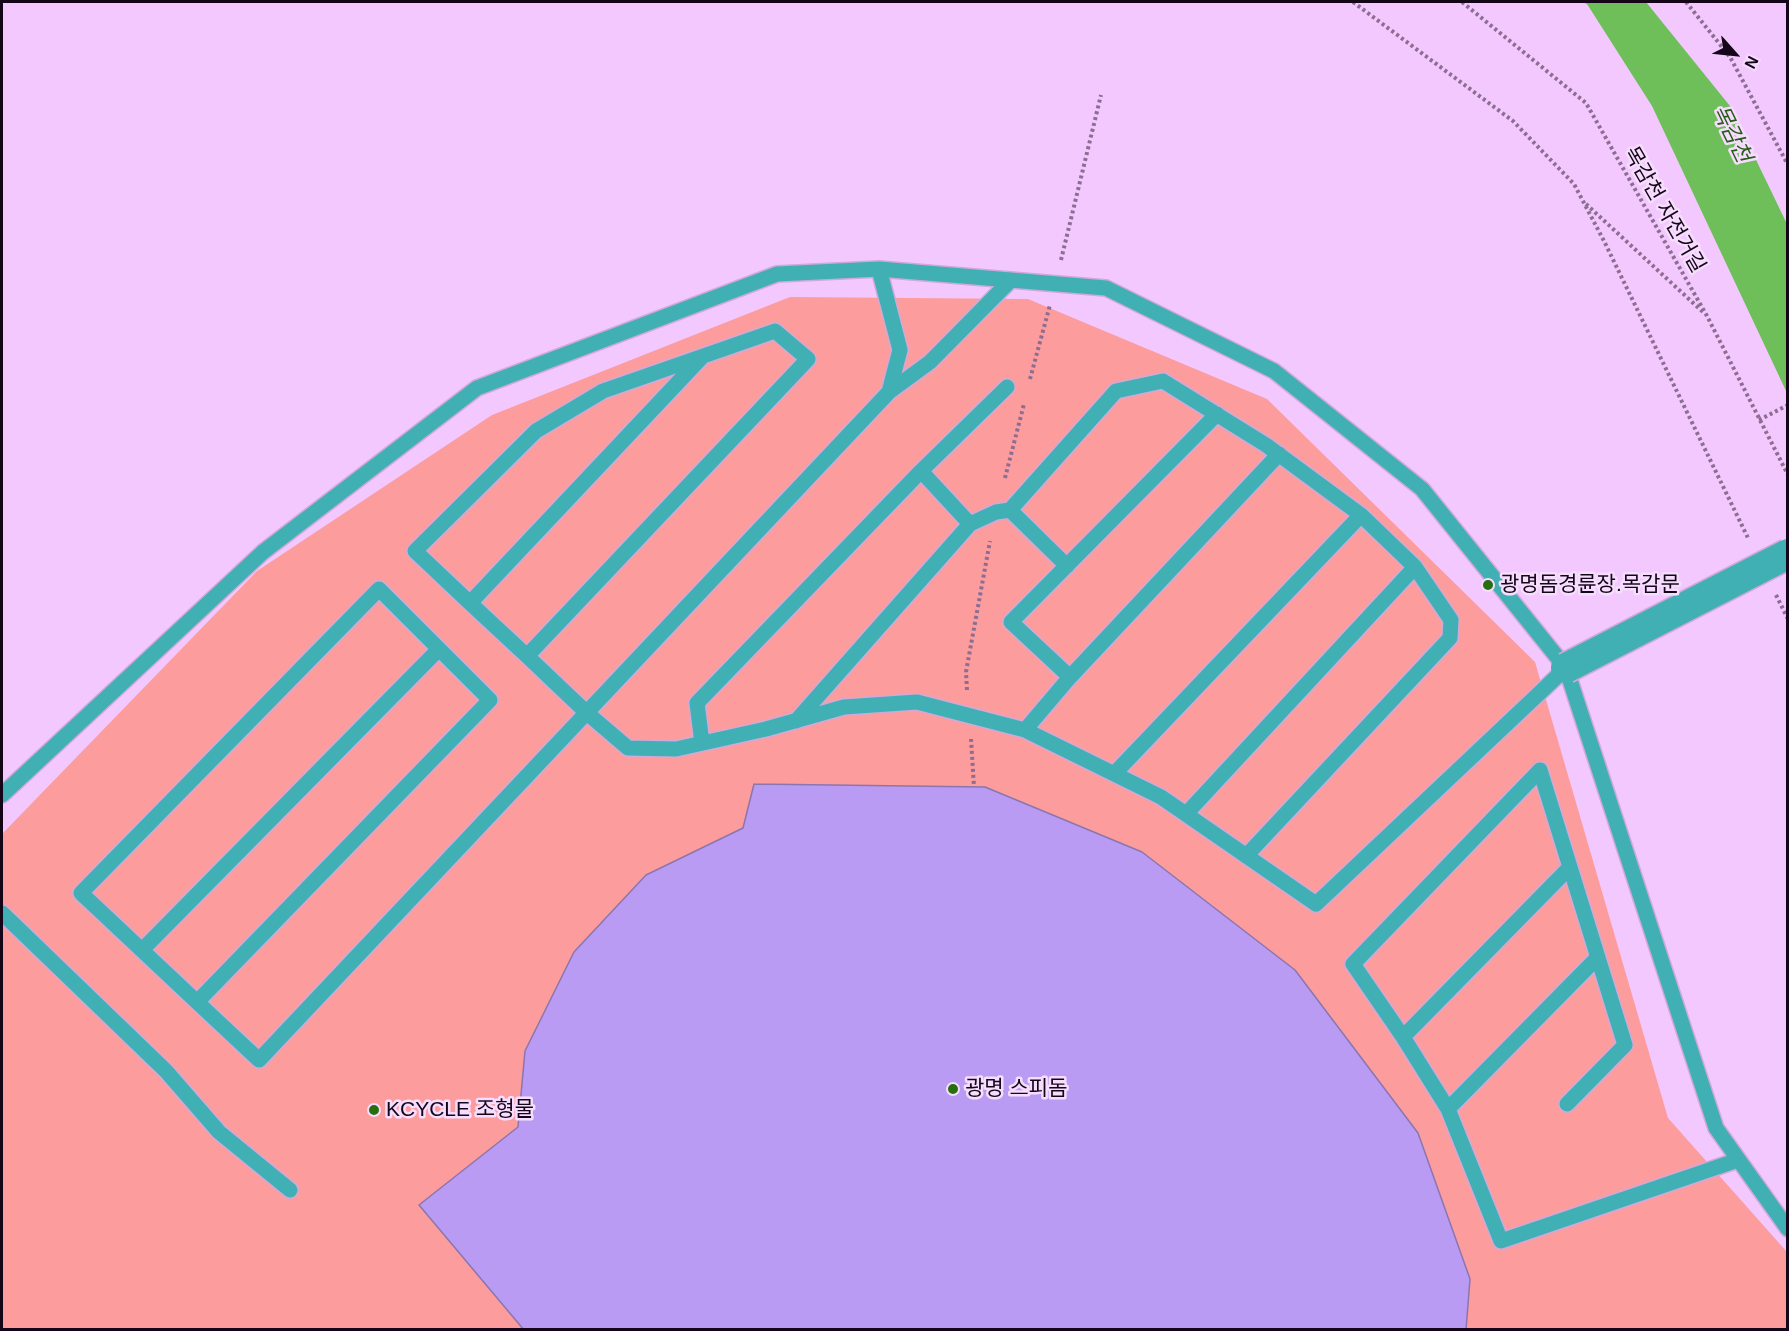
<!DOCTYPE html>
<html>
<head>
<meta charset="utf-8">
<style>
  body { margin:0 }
  #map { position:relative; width:1789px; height:1331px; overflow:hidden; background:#f3c8fe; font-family:Helvetica,sans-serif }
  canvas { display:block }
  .frame { position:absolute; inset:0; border:3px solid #140618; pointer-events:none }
  .north { position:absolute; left:1705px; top:24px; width:60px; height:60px; -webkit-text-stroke:4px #f6dcfd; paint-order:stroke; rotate:117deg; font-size:16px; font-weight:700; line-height:24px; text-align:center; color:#140618 }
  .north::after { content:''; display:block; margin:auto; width:21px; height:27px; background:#140618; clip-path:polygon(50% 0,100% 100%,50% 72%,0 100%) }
</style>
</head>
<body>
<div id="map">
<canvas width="1789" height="1331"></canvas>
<div class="frame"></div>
<div class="north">N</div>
</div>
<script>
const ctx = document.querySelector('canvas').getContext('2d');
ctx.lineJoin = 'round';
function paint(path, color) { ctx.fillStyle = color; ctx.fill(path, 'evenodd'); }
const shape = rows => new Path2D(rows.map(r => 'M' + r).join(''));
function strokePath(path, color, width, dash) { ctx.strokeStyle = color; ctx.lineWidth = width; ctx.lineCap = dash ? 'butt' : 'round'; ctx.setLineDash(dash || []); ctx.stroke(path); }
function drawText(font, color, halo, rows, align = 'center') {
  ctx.font = font + ' Helvetica,"Noto Sans KR",sans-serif'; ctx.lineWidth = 5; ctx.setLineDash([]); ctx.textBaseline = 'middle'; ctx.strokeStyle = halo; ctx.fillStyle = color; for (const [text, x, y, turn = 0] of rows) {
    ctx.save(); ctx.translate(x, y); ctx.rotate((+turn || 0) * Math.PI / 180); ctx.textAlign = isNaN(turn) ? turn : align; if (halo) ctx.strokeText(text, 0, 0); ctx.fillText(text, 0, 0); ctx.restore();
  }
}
const green = shape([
  [790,297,1028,299,1267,399,1535,662,1668,1118,1787,1252,1787,1329,2,1329,2,834,257,571,492,415]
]);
const water = shape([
  [1582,2,1646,2,1730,106,1787,224,1787,393,1652,106,1587,4]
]);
const building = shape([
  [754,784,985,787,1142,852,1295,970,1418,1133,1470,1279,1466,1330,524,1330,419,1205,518,1127,525,1051,574,952,646,875,743,828,754,784]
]);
const path = shape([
  [1353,2,1513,121,1574,184,1604,241,1749,540],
  [1462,2,1586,103,1707,316,1788,475],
  [1686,2,1730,57,1788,165],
  [1586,204,1704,313],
  [1061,260,1101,95],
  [1030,379,1050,305],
  [1759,420,1788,405],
  [1005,478,1024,404],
  [1776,595,1788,619],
  [967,690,966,672,990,541],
  [971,739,974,787]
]);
const service = shape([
  [879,269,900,350,889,392,930,362,1011,280],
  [921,471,1007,387],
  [1010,510,1067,566],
  [470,603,701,358],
  [527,656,808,359,775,331,603,391,536,431,415,551,470,603,527,656,587,713,628,748,676,749,766,729,844,707,917,702,1025,730,1161,797,1316,904,1566,668],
  [1070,677,1011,622,1217,414],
  [796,721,970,524],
  [1025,730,1070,677,1279,454],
  [702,743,697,703,921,471,970,524,996,512,1010,510,1116,391,1163,381,1266,445,1361,515],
  [1114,774,1361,515,1415,567,1451,620,1450,638,1246,856],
  [2,795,263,552,477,388,777,274,879,269,1106,288,1274,371,1422,489,1566,668,1716,1128,1788,1229],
  [1186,814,1415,567],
  [2,913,166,1071,219,1132,290,1190],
  [142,950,439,649],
  [197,1002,490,700,379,589,81,893,197,1002,259,1060,889,392],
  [1403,1037,1570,867],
  [1567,1104,1625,1045,1540,770,1353,964,1403,1037,1448,1109,1501,1241,1738,1160],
  [1448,1109,1598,957]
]);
const minorBridge = shape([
  [1566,668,1788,554]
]);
const markers = [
  [1488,585,6,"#276f0e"],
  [953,1089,6,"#276f0e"],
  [374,1110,6,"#276f0e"]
];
const streetNames = [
  ["목감천 자전거길",1664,210,60]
];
const poiNames = [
  ["광명돔경륜장.목감문",1500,585],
  ["광명 스피돔",965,1089],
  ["KCYCLE 조형물",386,1110]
];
const waterNames = [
  ["목감천",1731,134,64]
];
paint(green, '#fd9c9d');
paint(water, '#6ebf5a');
paint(building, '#ba9bf3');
strokePath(building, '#8a76af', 1.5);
strokePath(service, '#cfa9d9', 18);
strokePath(path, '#8c6e93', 4, [3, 3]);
strokePath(service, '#41b0b5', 15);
strokePath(minorBridge, '#cfa9d9', 33, []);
strokePath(minorBridge, '#41b0b5', 30);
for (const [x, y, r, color] of markers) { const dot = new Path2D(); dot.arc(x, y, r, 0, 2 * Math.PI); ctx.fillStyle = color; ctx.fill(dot); strokePath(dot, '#f6dcfd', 2); }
drawText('21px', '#140618', '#f6dcfd', streetNames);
drawText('21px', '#140618', '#f6dcfd', poiNames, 'left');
drawText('italic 22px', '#285d19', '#f6dcfd', waterNames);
</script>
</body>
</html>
